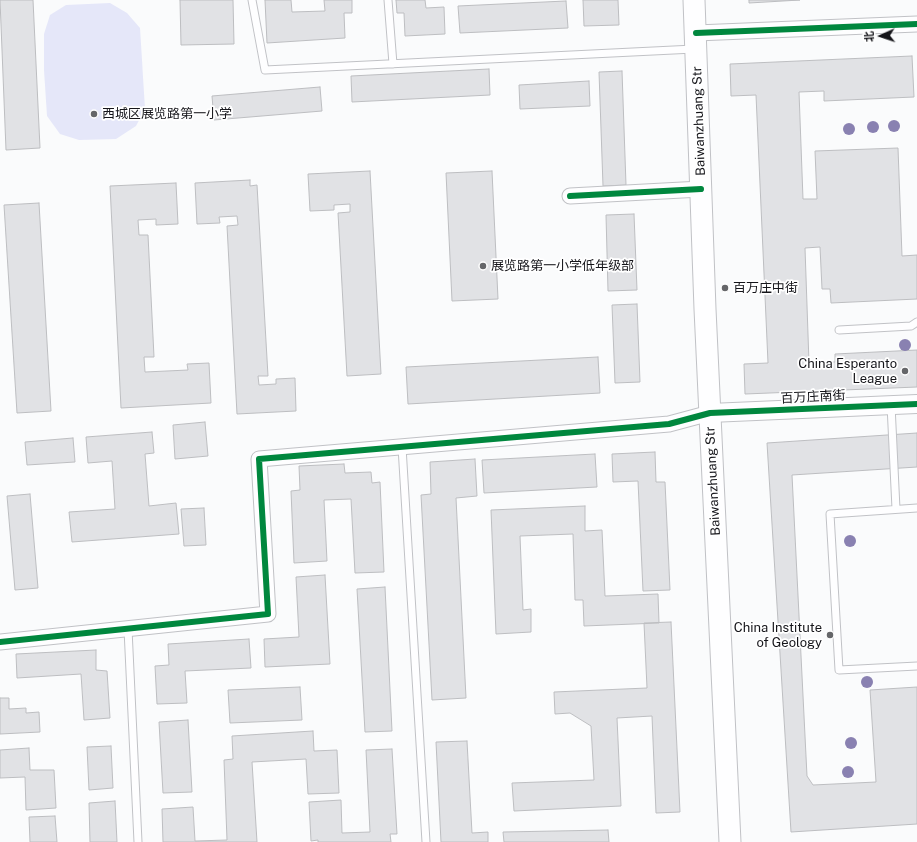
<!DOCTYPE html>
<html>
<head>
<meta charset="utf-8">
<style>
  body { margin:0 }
  #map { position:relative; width:917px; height:842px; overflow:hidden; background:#fafbfc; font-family:"Public Sans","Noto Sans SC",sans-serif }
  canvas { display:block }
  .north { position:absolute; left:861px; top:16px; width:40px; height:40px; -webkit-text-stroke:3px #fff; paint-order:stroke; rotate:267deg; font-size:11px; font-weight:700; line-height:16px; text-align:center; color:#15151a }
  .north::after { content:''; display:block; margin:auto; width:14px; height:18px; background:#15151a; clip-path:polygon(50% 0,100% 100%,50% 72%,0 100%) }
</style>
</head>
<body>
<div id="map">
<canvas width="917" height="842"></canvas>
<div class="north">北</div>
</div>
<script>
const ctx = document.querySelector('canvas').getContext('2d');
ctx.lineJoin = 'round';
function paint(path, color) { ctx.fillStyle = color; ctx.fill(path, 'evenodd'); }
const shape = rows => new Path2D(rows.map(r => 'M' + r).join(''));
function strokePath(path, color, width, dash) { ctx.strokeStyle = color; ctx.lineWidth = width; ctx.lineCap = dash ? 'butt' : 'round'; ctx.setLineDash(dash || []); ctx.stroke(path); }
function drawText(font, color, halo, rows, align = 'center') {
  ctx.font = font + ' "Public Sans","Noto Sans SC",sans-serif'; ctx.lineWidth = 3.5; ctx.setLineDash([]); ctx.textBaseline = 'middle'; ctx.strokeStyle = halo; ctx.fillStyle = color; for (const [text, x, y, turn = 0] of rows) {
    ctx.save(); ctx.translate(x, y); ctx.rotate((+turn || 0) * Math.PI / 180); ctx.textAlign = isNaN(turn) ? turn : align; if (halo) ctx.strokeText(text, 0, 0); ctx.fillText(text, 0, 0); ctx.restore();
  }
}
const green = shape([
  [110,3,127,13,140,28,145,109,136,126,116,139,79,140,60,134,47,116,44,70,44,34,50,15,66,5]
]);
const building = shape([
  [0,0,33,0,40,148,6,150,0,0],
  [180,0,233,0,234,44,181,45,180,0],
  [265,0,291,0,292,12,325,11,324,0,352,0,352,13,344,13,345,38,267,43,265,0],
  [396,0,425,0,426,8,444,7,445,34,405,36,404,13,397,13,396,0],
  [583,0,618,0,619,25,584,26,583,0],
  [749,0,800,0,749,3,749,0],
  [566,1,568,28,460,33,458,6,566,1],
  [912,56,914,97,824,101,824,91,799,92,803,199,817,199,815,151,898,148,902,256,917,255,917,299,831,303,830,289,822,289,820,247,805,248,809,363,835,362,835,354,917,350,917,387,745,394,744,364,768,363,756,95,731,96,730,64,912,56],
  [489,69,490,95,352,102,351,76,489,69],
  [622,71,626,185,603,186,599,72,622,71],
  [589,81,590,106,520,109,519,85,589,81],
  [320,87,322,111,214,120,212,96,320,87],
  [370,171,381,374,347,376,338,213,350,212,350,204,334,205,334,210,310,211,308,174,370,171],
  [492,171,498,299,452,301,446,173,492,171],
  [250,180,250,186,257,185,268,376,258,376,259,385,276,384,276,379,295,378,296,411,237,414,227,226,238,225,237,216,219,217,220,223,197,224,195,183,250,180],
  [176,183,178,224,156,225,156,219,138,220,139,235,148,235,154,357,144,357,145,372,188,370,187,364,209,363,211,403,121,408,110,186,176,183],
  [39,203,51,411,17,413,4,205,39,203],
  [634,214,637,290,608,291,606,215,634,214],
  [637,304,640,382,615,383,612,305,637,304],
  [598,357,600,393,408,404,406,367,598,357],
  [205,422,208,456,175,459,173,425,205,422],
  [152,432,154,453,145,454,149,506,176,503,179,534,72,542,69,512,115,509,112,461,88,463,86,437,152,432],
  [917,433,917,467,792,475,807,776,813,785,876,782,870,690,917,687,917,824,791,832,767,443,917,433],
  [73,438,75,462,27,465,25,442,73,438],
  [655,452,656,482,665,482,670,590,643,591,638,481,613,482,612,454,655,452],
  [595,454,597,487,484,493,482,460,595,454],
  [475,459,477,496,456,498,466,698,432,700,421,495,431,494,430,462,475,459],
  [344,464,345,473,371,472,372,483,380,482,384,572,355,573,351,499,324,500,327,561,294,563,291,491,300,490,299,466,344,464],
  [30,494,38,588,15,590,7,496,30,494],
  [585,506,585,531,602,530,605,596,658,594,659,623,584,626,583,600,575,600,573,534,520,536,523,610,531,609,531,632,496,634,491,510,585,506],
  [204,508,206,545,184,546,181,509,204,508],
  [325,575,330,664,265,667,264,639,299,637,296,577,325,575],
  [385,587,392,731,365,732,357,589,385,587],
  [671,622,680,812,656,813,652,716,617,718,621,806,514,811,512,783,594,780,591,726,570,713,555,714,554,692,647,688,644,623,671,622],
  [249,639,251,668,185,671,187,703,157,704,155,666,169,665,168,644,249,639],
  [96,650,96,670,107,671,110,718,84,720,81,674,17,678,16,654,96,650],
  [300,687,302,720,230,723,228,690,300,687],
  [0,698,9,698,9,709,26,708,26,713,39,712,40,732,0,734,0,698],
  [188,720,192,792,163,793,159,722,188,720],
  [313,731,314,751,337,750,339,793,308,794,306,759,252,762,257,842,163,842,162,809,193,807,195,841,227,840,224,760,233,759,232,736,313,731],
  [467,741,472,833,488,832,488,842,441,842,436,742,467,741],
  [111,746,113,788,89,790,87,747,111,746],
  [29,748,30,770,54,770,56,808,26,810,25,777,0,778,0,750,29,748],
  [392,749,397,834,390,834,391,842,318,842,318,840,311,841,309,802,341,800,342,833,370,832,366,750,392,749],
  [115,801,117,842,90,842,89,803,115,801],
  [55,816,57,842,30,842,29,817,55,816],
  [608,830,609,842,504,842,503,832,608,830]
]);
const service = shape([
  [252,0,265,70,694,49],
  [388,0,393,64],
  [839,330,911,326,917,322],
  [891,405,896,509],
  [402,447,426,842],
  [917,508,830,514,839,670,917,666],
  [128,629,138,842]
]);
const minor = shape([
  [696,33,917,24],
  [570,196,701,189],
  [0,642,268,614,259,459,669,424,710,413]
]);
const tertiary = shape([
  [710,413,917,404]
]);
const secondary = shape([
  [694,0,705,309,730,842]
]);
const cycleway = shape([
  [696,33,917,24],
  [570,196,701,189],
  [0,642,268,614,259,459,669,424,710,413,917,404]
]);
const trees = [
  [894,126],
  [873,127],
  [849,129],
  [905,345],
  [850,541],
  [867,682],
  [851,743],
  [848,772]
];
const markers = [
  [94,114,4,"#656669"],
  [483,266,4,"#656669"],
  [725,288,4,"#656669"],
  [905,371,4,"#656669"],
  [830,635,4,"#656669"]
];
const poiNames = [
  ["西城区展览路第一小学",102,114],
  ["展览路第一小学低年级部",491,266],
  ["百万庄中街",733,288],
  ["China Esperanto",897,364,"right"],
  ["League",897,379,"right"],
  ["China Institute",822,628,"right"],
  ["of Geology",822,643,"right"]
];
const streetNames = [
  ["Baiwanzhuang Str",699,121,-92],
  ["百万庄南街",813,397,-3],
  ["Baiwanzhuang Str",713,481,-93]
];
paint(green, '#e5e7f9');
paint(building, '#e1e2e5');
strokePath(building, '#bdbec1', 1);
strokePath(service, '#c1c2c6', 9);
strokePath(minor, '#c1c2c6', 17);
strokePath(tertiary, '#c1c2c6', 20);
strokePath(secondary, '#c1c2c6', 23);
strokePath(service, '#fefeff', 7);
strokePath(minor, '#fefeff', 15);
strokePath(tertiary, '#fefeff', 18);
strokePath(secondary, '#fefeff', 21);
strokePath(cycleway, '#00873e', 6);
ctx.fillStyle = '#8981b1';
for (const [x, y] of trees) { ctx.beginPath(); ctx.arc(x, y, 6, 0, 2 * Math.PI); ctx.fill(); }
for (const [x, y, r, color] of markers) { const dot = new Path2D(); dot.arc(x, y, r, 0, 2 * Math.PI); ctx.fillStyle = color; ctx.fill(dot); strokePath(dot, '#fff', 1.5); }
drawText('13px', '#15151a', '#fff', poiNames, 'left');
drawText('13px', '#15151a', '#fff', streetNames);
</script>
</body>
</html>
